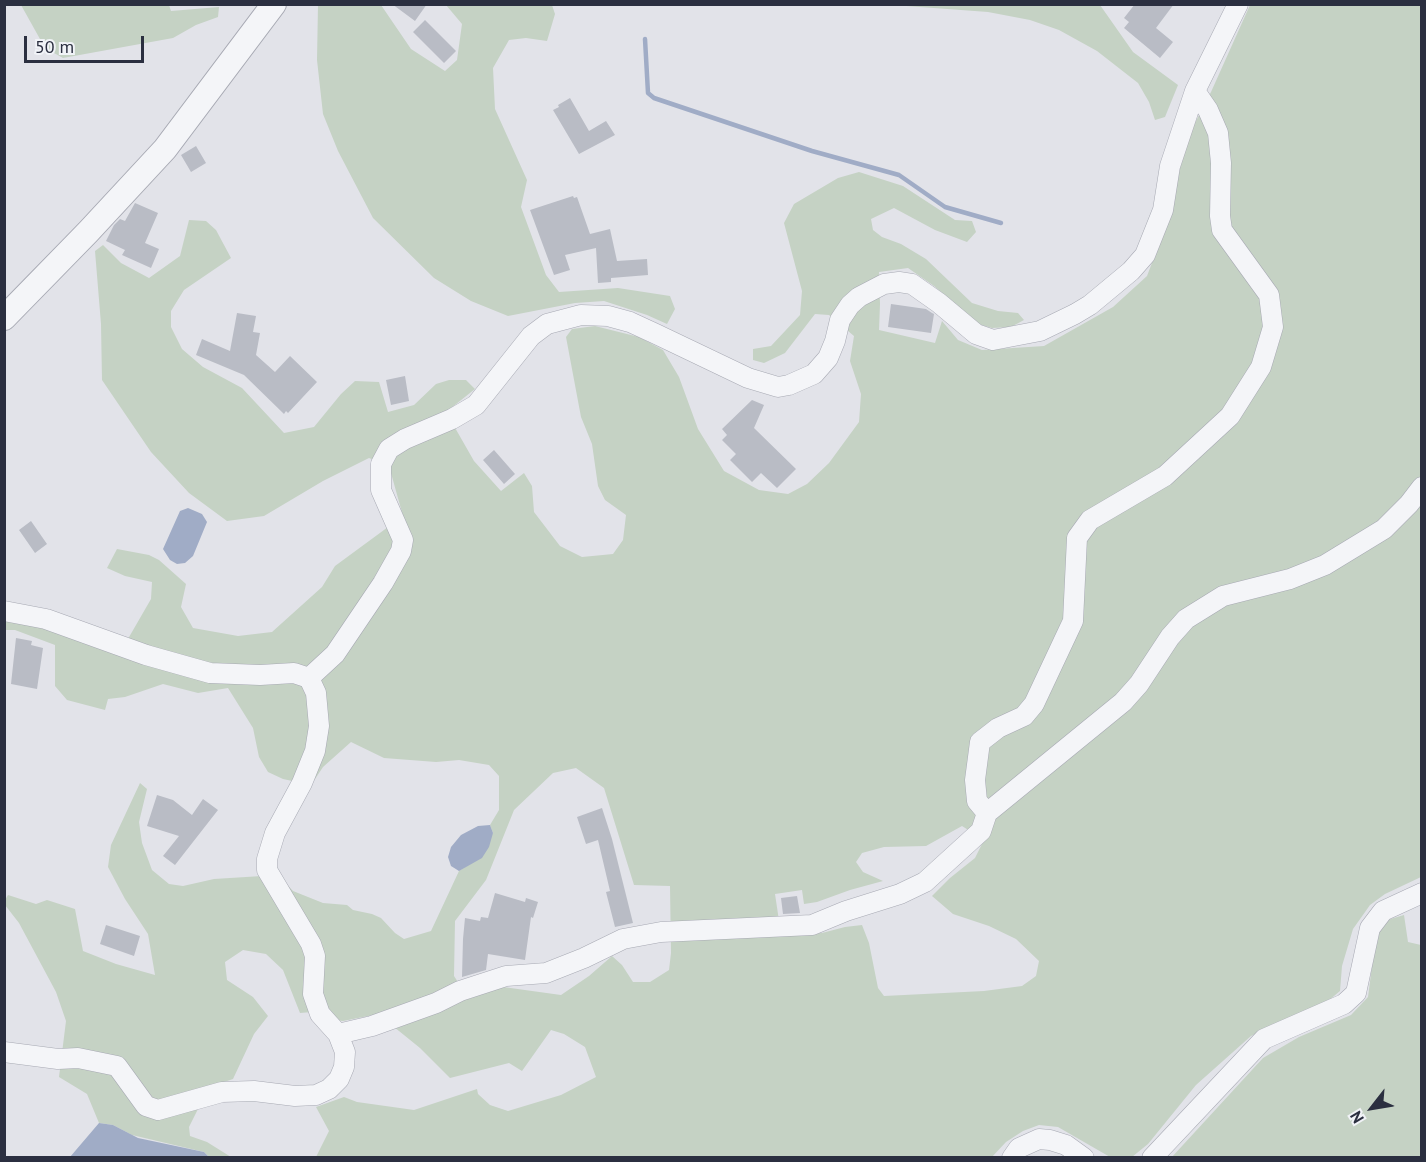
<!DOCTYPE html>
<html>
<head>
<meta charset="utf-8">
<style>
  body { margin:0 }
  #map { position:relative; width:1426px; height:1162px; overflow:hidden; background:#e2e3e9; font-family:"PT Sans",sans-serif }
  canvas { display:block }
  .frame { position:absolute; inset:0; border:6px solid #2b2f40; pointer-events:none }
  .north { position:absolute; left:1342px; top:1078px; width:60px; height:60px; -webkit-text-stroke:4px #f1f3f7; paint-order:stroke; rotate:239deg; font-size:16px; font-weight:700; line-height:24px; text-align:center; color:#2b2f40 }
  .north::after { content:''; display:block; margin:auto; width:21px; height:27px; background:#2b2f40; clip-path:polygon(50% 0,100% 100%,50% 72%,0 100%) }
  .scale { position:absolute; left:24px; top:36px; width:120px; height:27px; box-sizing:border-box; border:3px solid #2b2f40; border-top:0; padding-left:8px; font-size:18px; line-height:21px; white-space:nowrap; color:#2b2f40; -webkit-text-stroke:4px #f1f3f7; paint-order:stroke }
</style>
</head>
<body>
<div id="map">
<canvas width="1426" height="1162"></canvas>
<div class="frame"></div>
<div class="north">N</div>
<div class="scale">50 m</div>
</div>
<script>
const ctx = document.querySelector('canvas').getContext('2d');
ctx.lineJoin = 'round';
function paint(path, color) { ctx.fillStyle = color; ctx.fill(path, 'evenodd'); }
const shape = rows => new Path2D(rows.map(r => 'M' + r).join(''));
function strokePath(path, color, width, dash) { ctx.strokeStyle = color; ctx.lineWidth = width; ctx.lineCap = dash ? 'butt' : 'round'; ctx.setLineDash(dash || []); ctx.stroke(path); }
const green = shape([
  [169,5,171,11,219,7,218,17,196,25,173,38,63,58,45,48,21,5],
  [318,5,381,5,411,49,445,71,457,60,462,24,446,5,552,5,555,14,547,41,526,38,509,40,493,68,495,109,527,180,521,207,546,275,559,292,618,288,670,296,675,309,667,324,647,315,604,301,575,303,508,316,471,301,434,278,373,218,338,151,323,114,317,60],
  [893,5,1100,5,1133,52,1178,85,1165,117,1155,120,1149,102,1138,83,1097,51,1059,30,1030,20,988,12],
  [1250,5,1421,5,1421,877,1385,894,1370,905,1353,929,1342,966,1340,991,1328,1001,1251,1036,1196,1085,1148,1144,1132,1157,1110,1157,1058,1127,1039,1125,1023,1131,1006,1142,991,1158,316,1157,329,1131,316,1107,344,1097,357,1102,414,1110,477,1089,478,1094,490,1105,508,1111,561,1095,596,1077,585,1047,564,1034,551,1030,522,1071,509,1063,450,1078,420,1048,378,1014,343,1021,333,1020,312,1012,300,1013,283,970,266,954,243,950,225,962,227,980,253,997,268,1016,254,1034,233,1079,209,1087,189,1127,190,1136,207,1142,231,1157,209,1157,204,1152,132,1135,113,1125,99,1123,87,1094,59,1077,66,1021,56,992,19,923,5,905,5,900,8,895,36,904,47,900,75,909,83,951,116,964,155,975,148,934,125,899,108,867,111,845,140,783,147,789,139,822,142,843,152,870,169,884,183,886,214,879,278,875,293,891,323,903,347,905,353,910,372,914,381,918,395,933,404,939,431,931,459,871,468,865,493,833,490,825,499,810,499,776,489,765,459,760,436,762,384,758,351,742,323,767,311,785,283,779,268,772,259,757,253,728,228,688,198,693,163,684,125,697,108,699,105,710,67,700,55,686,55,645,15,630,5,630,4,618,36,621,121,651,151,599,152,582,125,576,107,568,117,549,149,555,159,560,186,584,181,607,193,628,238,636,272,632,322,587,335,566,403,516,389,466,369,458,323,481,264,516,227,521,189,493,151,452,102,380,101,324,95,251,103,245,121,263,149,278,180,256,189,220,206,221,216,230,231,258,184,290,171,311,171,327,182,349,203,367,242,388,284,433,314,427,341,394,355,381,379,382,388,412,414,405,436,384,449,380,466,380,475,389,446,412,474,461,501,491,524,473,532,486,534,512,560,546,582,557,613,554,623,540,626,515,605,500,598,486,592,444,581,417,566,337,572,329,595,326,639,337,663,350,679,377,698,429,724,471,759,490,788,494,807,484,829,463,859,422,861,394,850,361,854,336,829,315,815,314,785,353,764,363,753,360,753,349,771,346,800,315,802,291,784,223,794,204,838,178,859,172,903,186,955,220,972,221,976,232,967,242,935,230,894,208,871,219,873,230,882,237,901,244,926,259,972,303,998,311,1018,313,1024,320,1011,327,992,328,978,324,934,286,908,268,879,272,880,304,879,330,935,343,942,321,958,340,982,350,1044,346,1113,307,1147,276,1168,221,1184,144,1211,92],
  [576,768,604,788,634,885,670,886,671,953,669,970,650,982,633,982,622,965,612,956,589,976,561,995,496,986,469,999,454,976,455,921,486,880,514,810,553,773],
  [962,826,984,840,975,858,950,878,932,896,953,914,989,926,1016,939,1039,961,1036,976,1022,986,984,991,884,996,878,988,869,943,862,925,845,927,822,933,781,934,775,894,802,890,804,904,817,902,850,890,883,881,863,872,856,862,862,853,884,847,926,846],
  [1404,915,1408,942,1421,945,1421,1157,1171,1158,1263,1058,1299,1037,1351,1015,1368,997,1376,935,1387,920]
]);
const water = shape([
  [188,508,202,514,207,522,193,556,185,563,177,564,170,560,163,549,180,511],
  [490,825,493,833,489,847,482,858,459,871,451,866,448,857,451,847,461,835,478,826],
  [99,1123,113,1125,138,1138,204,1152,209,1157,70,1157]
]);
const stream = shape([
  [645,39,648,93,654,98,812,151,899,175,945,207,1001,223]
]);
const building = shape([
  [392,4,427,4,415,21],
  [1135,4,1174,4,1156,28,1173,42,1160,58,1124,28,1129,22,1124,18],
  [425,20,456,51,444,63,413,32],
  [570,98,589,131,606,121,615,135,579,154,553,110,559,107,558,105],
  [196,146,206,163,191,172,181,155],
  [573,196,574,198,577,197,590,234,610,229,617,261,647,259,648,275,611,278,611,282,598,283,596,248,565,255,570,270,554,275,530,210],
  [135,203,158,213,145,243,159,249,151,268,122,255,125,250,106,241,114,225,120,219,125,221],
  [891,304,926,309,932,313,934,314,931,333,888,327],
  [237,313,256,316,253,332,260,333,256,355,275,372,290,356,317,382,288,413,286,411,284,414,244,375,196,355,202,339,230,351],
  [405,376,409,401,391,405,386,380],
  [752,400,764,405,754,428,796,469,777,488,761,473,752,482,730,460,736,454,722,440,727,435,722,429],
  [494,450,515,474,504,484,483,460],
  [31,521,47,544,35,553,19,530],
  [16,638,32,641,31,645,43,648,37,689,11,684],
  [157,795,173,800,192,815,203,799,218,810,175,865,163,856,179,836,147,826],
  [602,808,612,839,633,923,615,927,606,892,610,891,598,840,586,844,577,817],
  [495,893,525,902,526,898,538,902,533,918,531,917,525,960,488,954,486,970,462,977,463,939,465,918,480,921,481,917,488,918],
  [797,896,800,913,783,914,781,898],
  [106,925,140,936,134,956,100,944]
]);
const minor = shape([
  [4,611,46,619,146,655,210,673,260,675,294,673,309,678,316,693,319,726,315,751,302,783,275,833,267,859,267,870,311,944,315,956,313,994,320,1014,338,1034,345,1052,344,1067,339,1079,329,1089,316,1095,295,1096,254,1091,222,1092,158,1110,146,1106,117,1066,78,1058,58,1059,4,1052],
  [309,678,335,654,383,583,401,551,403,540,381,490,381,464,389,449,405,439,452,419,476,405,531,336,547,324,581,315,608,316,630,322,656,334,748,378,778,387,789,385,814,374,828,358,835,341,840,320,850,305,859,297,884,284,899,282,912,284,939,303,976,334,993,340,1040,331,1075,314,1090,305,1131,271,1145,255,1163,210,1170,166,1195,91],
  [987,813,977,801,975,780,980,742,998,728,1024,716,1034,704,1073,621,1077,538,1090,520,1165,476,1230,416,1261,367,1273,327,1269,295,1222,230,1220,216,1221,163,1218,133,1208,110,1195,91,1238,4],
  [338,1034,372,1026,436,1003,460,991,506,976,546,973,584,958,623,939,661,932,812,925,846,911,900,894,925,882,981,831,987,813,1123,702,1139,684,1170,637,1186,619,1223,596,1290,579,1325,565,1384,529,1409,504,1422,487],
  [1012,1158,1019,1148,1039,1139,1050,1140,1066,1145,1084,1158],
  [1152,1158,1264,1039,1344,1004,1356,993,1370,928,1383,911,1422,893]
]);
const tertiary = shape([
  [4,318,88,232,165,149,274,4]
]);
paint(green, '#c5d2c4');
paint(water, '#a0acc6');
strokePath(stream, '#a0acc6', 4.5);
paint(building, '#b9bcc5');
strokePath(minor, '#a7a9b3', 21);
strokePath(tertiary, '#a7a9b3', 26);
strokePath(minor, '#f4f5f8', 20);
strokePath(tertiary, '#f4f5f8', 24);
</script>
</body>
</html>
